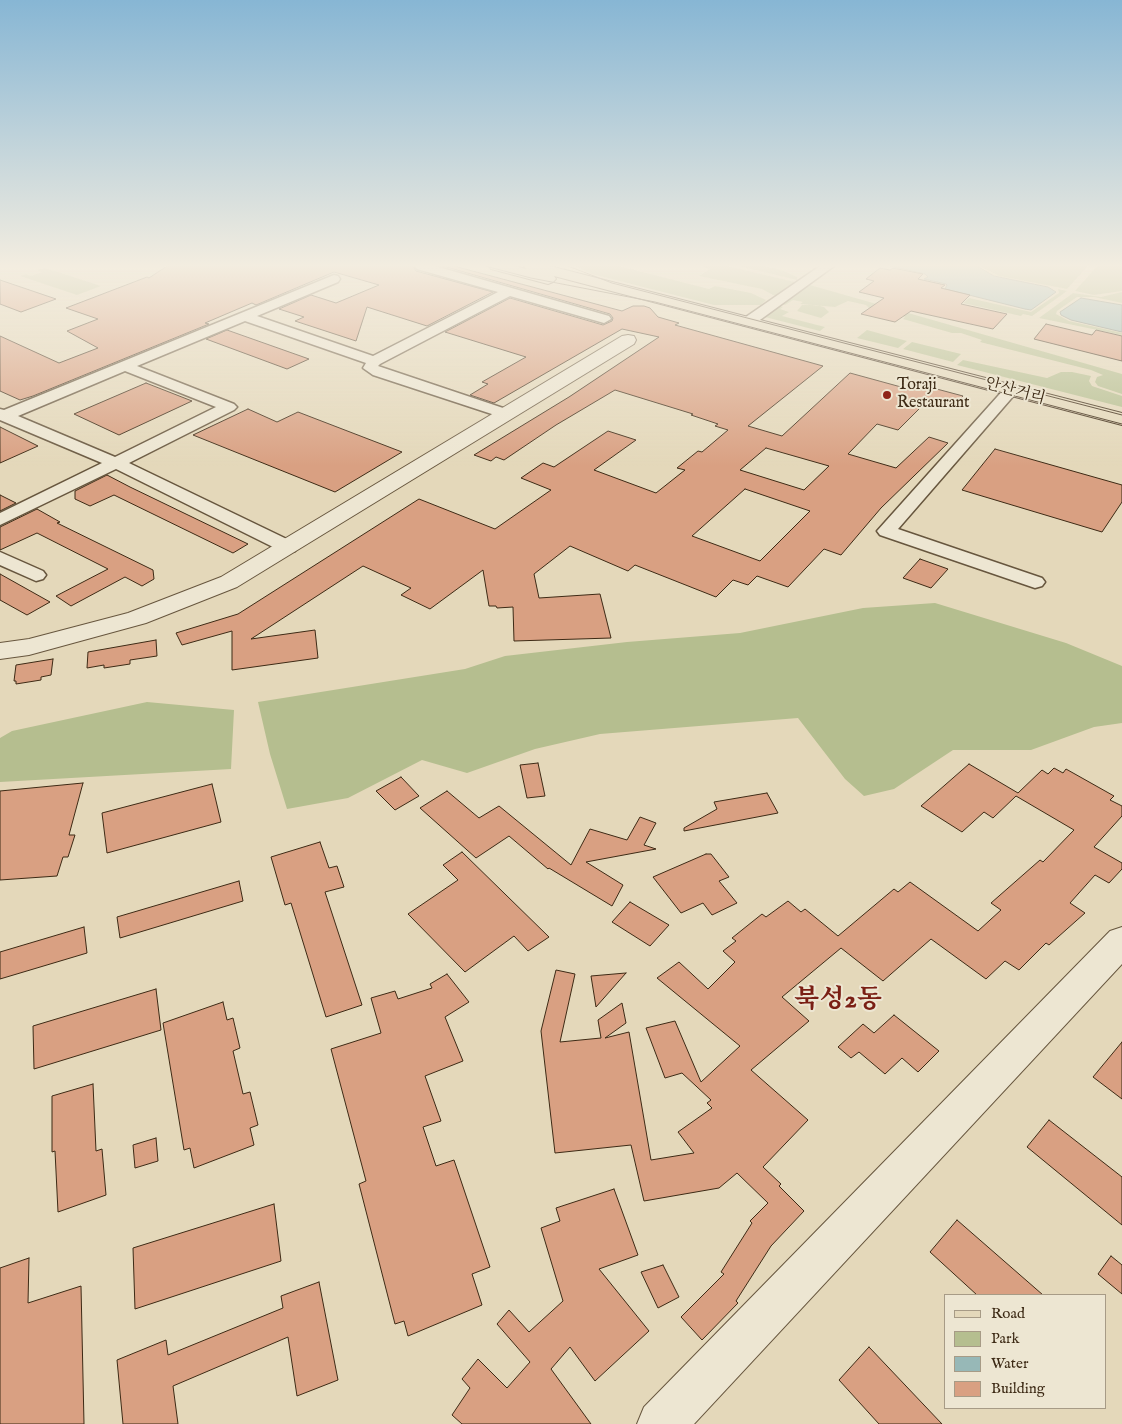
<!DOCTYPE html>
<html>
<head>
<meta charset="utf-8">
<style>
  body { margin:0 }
  #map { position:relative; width:1122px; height:1424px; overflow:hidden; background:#e4d8ba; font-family:"IM FELL English",serif }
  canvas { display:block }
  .legend { position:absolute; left:944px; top:1294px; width:162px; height:115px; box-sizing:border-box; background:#ede6d2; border:1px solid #a79b86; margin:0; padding:6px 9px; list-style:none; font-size:15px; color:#3d2a15 }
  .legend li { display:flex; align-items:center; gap:10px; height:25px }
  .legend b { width:25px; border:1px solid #a79b86 }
</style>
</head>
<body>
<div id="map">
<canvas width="1122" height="1424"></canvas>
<ul class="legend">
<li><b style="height:6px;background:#e4d8ba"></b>Road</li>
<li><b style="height:14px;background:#b5be8f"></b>Park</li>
<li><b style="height:14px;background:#97b8b7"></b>Water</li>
<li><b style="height:14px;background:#d9a082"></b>Building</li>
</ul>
</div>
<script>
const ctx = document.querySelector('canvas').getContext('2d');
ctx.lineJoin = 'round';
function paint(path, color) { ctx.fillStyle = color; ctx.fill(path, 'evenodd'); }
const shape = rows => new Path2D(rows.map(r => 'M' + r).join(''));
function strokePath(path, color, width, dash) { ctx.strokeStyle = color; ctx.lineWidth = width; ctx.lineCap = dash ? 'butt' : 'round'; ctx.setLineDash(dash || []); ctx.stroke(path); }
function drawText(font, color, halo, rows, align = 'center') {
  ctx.font = font + ' "IM FELL English","Noto Serif KR",serif'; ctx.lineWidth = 4; ctx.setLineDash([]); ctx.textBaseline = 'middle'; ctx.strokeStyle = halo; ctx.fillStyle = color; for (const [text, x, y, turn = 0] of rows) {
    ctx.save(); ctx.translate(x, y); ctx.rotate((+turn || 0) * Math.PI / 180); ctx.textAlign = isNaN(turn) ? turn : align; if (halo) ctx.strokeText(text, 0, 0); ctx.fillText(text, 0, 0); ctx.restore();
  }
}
const green = shape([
  [575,266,619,266,709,289,715,286,751,293,766,300,761,305,714,305,592,274],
  [701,266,727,266,795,282,777,296,773,295,762,289,699,276,710,269],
  [739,266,764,266,784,271,797,277,797,280],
  [980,266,1088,266,1067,289,999,276],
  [1097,266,1122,266,1122,291,1094,295,1075,291],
  [44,268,58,272,101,286,77,295,20,276,26,274,31,276,42,272,37,270],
  [810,285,1122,374,1122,394,1098,386,1095,382,1097,377,1103,375,1091,370,980,342,982,340,961,333,952,333,903,319,905,317,869,308,866,305,848,301,835,307,800,304,803,302,793,300,785,305,782,304],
  [1058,289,1067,291,1032,316,1023,314,1021,316,963,303,969,298,1031,312,1059,293],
  [1122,292,1122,303,1094,297,1077,297,1057,311,1056,314,1069,321,1122,333,1122,335,1039,318,1073,293,1101,297],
  [802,305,817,305,824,307,829,312,821,318,797,311],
  [780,306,783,307,780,309,789,312,782,316,825,327,820,331,765,317],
  [867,330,907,341,898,348,857,338],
  [912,342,961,354,953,362,903,349],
  [963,360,1047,378,1061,372,1072,372,1091,376,1089,381,1092,386,1122,396,1122,407,957,365],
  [935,603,1066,643,1122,666,1122,723,1094,727,1031,750,953,750,894,789,864,796,845,779,798,718,600,734,535,749,467,773,422,760,348,798,287,809,270,754,258,702,465,669,505,656,627,642,740,633,863,608],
  [147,702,234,710,231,769,0,782,0,738,12,731]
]);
const water = shape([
  [890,266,977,266,994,276,1048,287,1056,292,1031,310,1025,309,945,289,947,285,946,284,924,279,928,277,925,274,890,266],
  [1081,298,1122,305,1122,332,1071,320,1061,315,1060,312,1081,298]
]);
const building = shape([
  [167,266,413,266,416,271,493,292,427,326,367,307,356,341,295,321,304,317,279,309,311,295,336,303,379,285,334,272,256,305,252,303,205,323,209,324,33,396,20,400,0,391,0,336,59,363,98,348,67,331,98,319,66,308,147,277,149,278,167,266],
  [443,266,454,266,622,311,633,306,644,306,650,308,658,317,679,323,675,325,823,366,748,426,782,436,850,373,912,390,918,384,963,396,951,408,926,402,898,430,877,424,848,454,896,468,929,437,948,443,881,508,841,555,824,549,788,587,757,576,748,585,733,580,716,597,635,565,628,571,570,546,534,574,539,598,600,594,611,638,514,641,513,607,497,608,496,606,489,606,483,570,430,609,401,595,411,588,363,566,251,639,315,630,318,658,232,670,232,631,182,645,176,633,238,614,419,499,495,529,551,490,521,478,543,463,554,467,608,431,636,440,594,470,656,493,685,470,677,468,698,451,702,452,728,430,715,426,718,424,691,415,693,414,615,390,556,425,504,460,496,457,491,461,474,455,569,397,659,337,622,329,494,403,470,395,488,384,482,382,526,357,445,332,510,298,603,325,612,321,613,318,610,314,443,266],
  [766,448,829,466,804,490,740,470,766,448],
  [745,489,810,511,760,561,692,536,745,489],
  [880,268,890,270,893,268,923,274,918,279,945,285,941,288,970,295,961,304,1007,314,993,329,911,311,895,322,861,314,884,298,859,292,874,281,866,279,880,268],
  [0,280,56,299,21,312,0,304,0,280],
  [1046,324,1092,335,1096,330,1122,336,1122,361,1034,339,1046,324],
  [227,330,309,359,287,369,206,339,227,330],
  [146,383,192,401,119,435,74,414,146,383],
  [248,409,277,422,298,412,402,452,335,492,193,435,248,409],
  [0,427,38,446,0,463,0,427],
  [995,449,1122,485,1122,502,1102,532,962,490,995,449],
  [107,475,130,487,248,544,233,553,114,495,90,506,75,499,75,491,107,475],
  [0,495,16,503,0,511,0,495],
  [37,509,60,522,57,523,153,570,154,579,142,586,125,577,71,606,56,596,108,569,37,533,0,550,0,527,37,509],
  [920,559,948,569,931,588,903,578,920,559],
  [0,574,50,602,27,615,0,600,0,574],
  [156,640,157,656,130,660,130,664,104,668,104,665,87,668,88,652,156,640],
  [53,659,51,675,41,677,41,680,16,684,16,681,14,681,16,665,53,659],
  [538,763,545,796,527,798,520,765,538,763],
  [969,764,1018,793,1042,770,1048,774,1054,768,1063,773,1066,769,1114,796,1110,800,1122,806,1122,816,1094,847,1122,863,1122,869,1109,883,1095,875,1070,903,1085,913,1049,945,1046,943,1019,970,1005,961,986,979,931,939,883,981,841,948,782,997,809,1021,751,1070,808,1120,763,1167,781,1184,779,1186,804,1211,771,1246,736,1301,738,1303,702,1340,681,1317,724,1274,721,1272,752,1223,750,1221,768,1203,737,1173,719,1188,644,1201,631,1145,555,1153,541,1031,556,970,575,974,560,1042,601,1038,598,1020,622,1003,626,1023,605,1038,629,1032,651,1160,694,1153,678,1132,712,1108,707,1103,711,1100,682,1073,665,1078,646,1028,675,1021,701,1082,740,1046,657,978,679,962,708,989,735,962,723,951,736,941,732,938,762,914,766,917,788,901,801,912,805,909,838,936,894,889,898,892,910,882,978,931,1001,910,991,903,1040,860,1043,862,1074,830,1016,796,993,818,984,812,962,832,921,806,969,764],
  [401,777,419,796,395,810,376,791,401,777],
  [83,783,69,835,75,835,68,857,63,857,57,876,0,880,0,791,83,783],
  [212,784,221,822,107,853,102,813,212,784],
  [447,791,479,818,499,806,571,865,590,829,627,840,640,817,656,823,644,845,656,849,586,862,623,885,612,906,549,868,548,869,509,836,476,858,420,808,447,791],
  [767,793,778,813,684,831,684,828,717,809,714,802,767,793],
  [320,842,329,868,337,866,344,887,325,892,362,1005,326,1017,291,903,285,905,271,857,320,842],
  [462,852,549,937,528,951,514,936,465,972,408,914,458,880,443,865,462,852],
  [706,854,711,854,729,877,719,881,737,903,712,915,703,903,681,913,653,877,706,854],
  [239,881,243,901,120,938,117,917,239,881],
  [630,902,669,925,650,946,612,922,630,902],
  [84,927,87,953,0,979,0,952,84,927],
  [626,973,596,1007,591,976,626,973],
  [447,974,469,1002,445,1017,463,1061,425,1076,441,1121,423,1127,436,1166,454,1160,490,1267,472,1274,482,1305,408,1336,404,1321,395,1324,359,1184,366,1181,331,1049,381,1033,371,998,395,991,398,999,432,988,430,984,447,974],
  [156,989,161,1030,34,1069,33,1026,156,989],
  [223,1002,227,1020,233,1018,240,1048,233,1051,243,1094,250,1092,258,1125,250,1128,254,1145,194,1168,190,1148,184,1150,163,1023,223,1002],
  [894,1015,939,1051,918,1072,902,1058,885,1074,859,1052,851,1058,838,1047,863,1024,874,1033,894,1015],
  [1122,1042,1122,1099,1093,1077,1122,1042],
  [93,1084,96,1151,102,1149,106,1195,58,1212,55,1151,52,1152,52,1096,93,1084],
  [1049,1120,1122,1177,1122,1225,1027,1147,1049,1120],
  [156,1138,158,1161,135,1168,133,1145,156,1138],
  [614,1189,638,1255,599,1269,649,1331,595,1381,570,1347,551,1369,591,1424,462,1424,452,1415,470,1388,462,1379,478,1359,507,1388,530,1362,497,1324,509,1310,529,1332,563,1301,541,1228,560,1221,556,1208,614,1189],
  [274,1204,281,1261,135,1309,133,1248,274,1204],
  [957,1220,1043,1295,977,1295,930,1252,957,1220],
  [1111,1256,1122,1265,1122,1294,1098,1274,1111,1256],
  [29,1258,28,1303,81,1286,84,1424,0,1424,0,1268,29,1258],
  [663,1265,679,1297,658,1308,641,1272,663,1265],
  [319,1282,338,1380,297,1396,288,1337,173,1386,178,1424,123,1424,117,1360,166,1340,168,1355,283,1308,281,1296,319,1282],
  [869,1347,942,1424,879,1424,839,1380,869,1347]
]);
const minor = shape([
  [415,266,435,266,609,316,611,319,604,323,510,296,380,364,378,366,512,411,515,414,512,417,507,419,373,375,363,368,366,363,245,321,137,366,234,404,237,407,234,410,129,463,295,543,297,547,295,551,288,553,281,551,116,469,0,525,0,513,102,463,0,420,0,409,4,410,334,275,338,276,340,279,338,282,257,316,373,356,498,292,417,269,415,266],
  [125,371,216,407,115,457,18,416,125,371],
  [820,266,834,266,753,325,743,325,741,322,743,319,820,266],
  [1011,386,1016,387,1018,390,1016,393,898,529,1042,578,1045,582,1042,586,1035,588,880,535,877,531,1006,387,1011,386],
  [0,552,43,571,46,575,43,579,36,581,0,565,0,552]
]);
const tertiary = shape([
  [628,335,634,336,636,340,634,344,237,587,146,623,29,655,0,659,0,643,29,639,128,613,221,577,622,336,628,335],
  [1122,927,1122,964,694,1424,637,1424,644,1407,1110,931,1122,927]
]);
const primary = shape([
  [489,266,515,266,526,269,524,266,550,266,1122,413,1122,425,554,276,556,279,553,282,548,284,491,269,489,266]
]);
const tram = shape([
  [485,266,531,278,655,302,1122,424],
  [568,266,612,283,1122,415]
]);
const markers = [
  [887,395,5,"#8f2418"]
];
const farPoinames = [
  ["Toraji",897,386],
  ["Restaurant",897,404]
];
const farStreetnames = [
  ["안산거리",1015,392,15]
];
const nearQuarternames = [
  ["북성2동",838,1002]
];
paint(green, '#b5be8f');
paint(water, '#97b8b7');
strokePath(water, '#737f76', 1);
paint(building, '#d9a082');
strokePath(building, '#3d2a15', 1);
strokePath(minor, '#67563e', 3);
strokePath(tertiary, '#67563e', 2);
strokePath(primary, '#3d2a15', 2);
paint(minor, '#ede6d2');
paint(tertiary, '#ede6d2');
paint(primary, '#e4d8ba');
strokePath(tram, '#3d2a15', 1);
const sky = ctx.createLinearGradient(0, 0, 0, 466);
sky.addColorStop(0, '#87b6d4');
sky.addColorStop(0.57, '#f3ede0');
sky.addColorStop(1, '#f3ede000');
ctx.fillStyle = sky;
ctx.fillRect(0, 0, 1122, 466);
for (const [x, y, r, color] of markers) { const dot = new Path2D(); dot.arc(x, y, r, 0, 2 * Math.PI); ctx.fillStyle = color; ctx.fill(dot); strokePath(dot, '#ede6d2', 2); }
drawText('16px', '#3d2a15', '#ede6d2', farPoinames, 'left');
drawText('16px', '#3d2a15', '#ede6d2', farStreetnames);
drawText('bold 26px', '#7a1f14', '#ede6d2', nearQuarternames);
</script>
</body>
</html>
